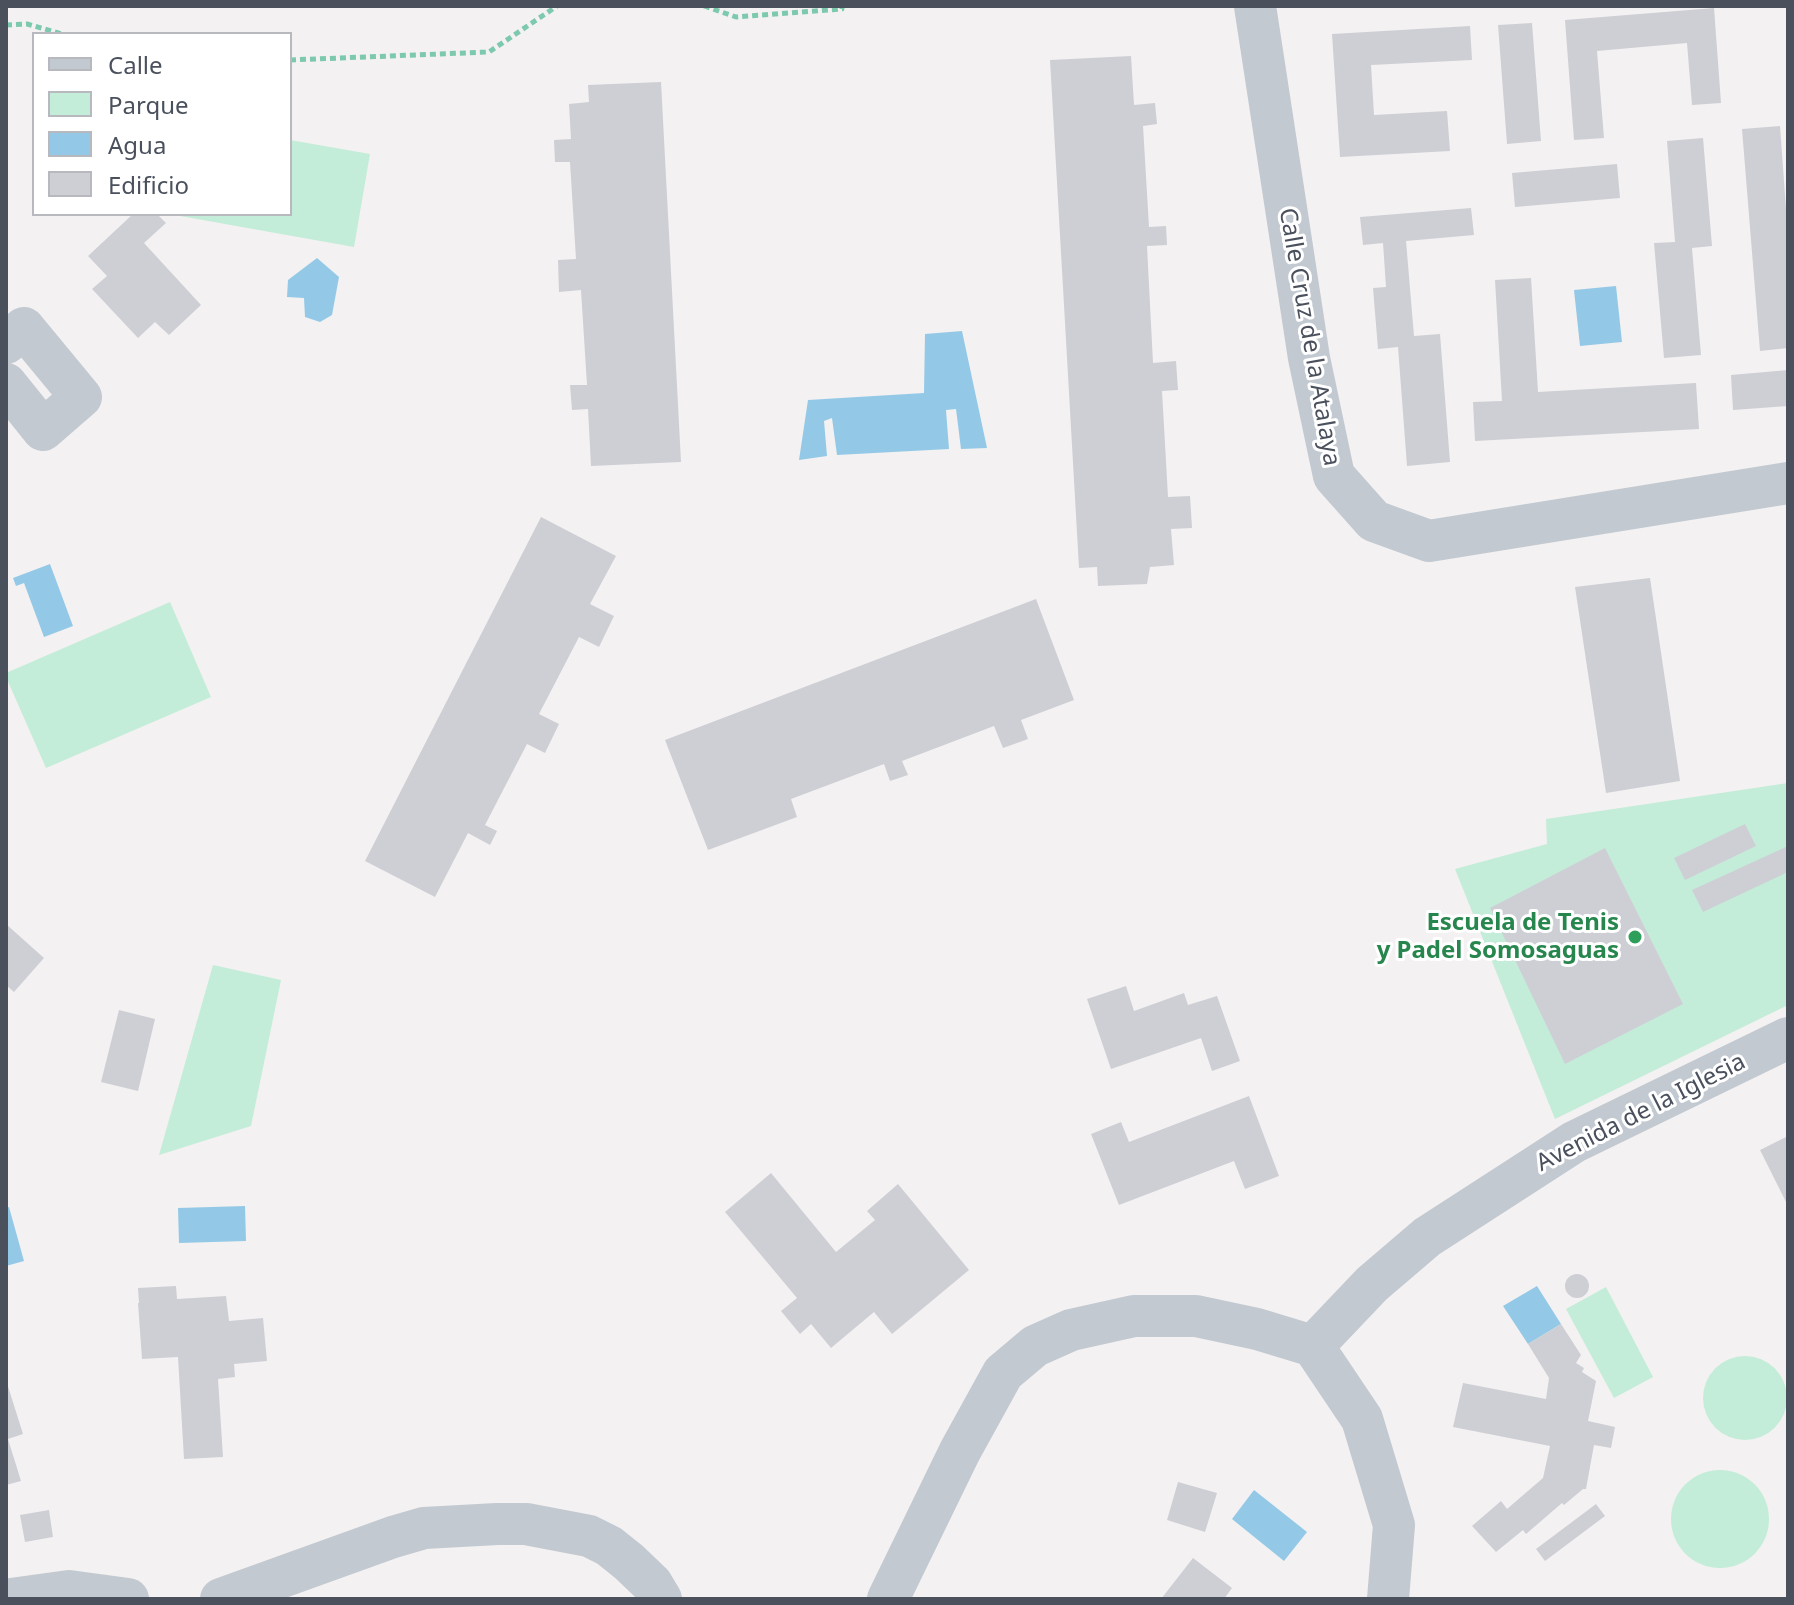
<!DOCTYPE html>
<html>
<head>
<meta charset="utf-8">
<style>
  body { margin:0 }
  #map { position:relative; width:1794px; height:1605px; overflow:hidden; background:#f3f1f1; font-family:"Noto Sans",sans-serif }
  canvas { display:block }
  .frame { position:absolute; inset:0; border:8px solid #4a515d; pointer-events:none }
  .legend { position:absolute; left:32px; top:32px; width:260px; height:184px; box-sizing:border-box; background:#fff; border:2px solid #b7b9be; margin:0; padding:10px 14px; list-style:none; font-size:24px; color:#4a515d }
  .legend li { display:flex; align-items:center; gap:16px; height:40px }
  .legend b { width:40px; border:2px solid #b7b9be }
</style>
</head>
<body>
<div id="map">
<canvas width="1794" height="1605"></canvas>
<div class="frame"></div>
<ul class="legend">
<li><b style="height:10px;background:#c2c9d1"></b>Calle</li>
<li><b style="height:22px;background:#c3edd9"></b>Parque</li>
<li><b style="height:22px;background:#93c9e7"></b>Agua</li>
<li><b style="height:22px;background:#cecfd5"></b>Edificio</li>
</ul>
</div>
<script>
const ctx = document.querySelector('canvas').getContext('2d');
ctx.lineJoin = 'round';
function paint(path, color) { ctx.fillStyle = color; ctx.fill(path, 'evenodd'); }
const shape = rows => new Path2D(rows.map(r => 'M' + r).join(''));
function strokePath(path, color, width, dash) { ctx.strokeStyle = color; ctx.lineWidth = width; ctx.lineCap = dash ? 'butt' : 'round'; ctx.setLineDash(dash || []); ctx.stroke(path); }
function drawText(font, color, halo, rows, align = 'center') {
  ctx.font = font + ' "Noto Sans",sans-serif'; ctx.lineWidth = 6; ctx.setLineDash([]); ctx.textBaseline = 'middle'; ctx.strokeStyle = halo; ctx.fillStyle = color; for (const [text, x, y, turn = 0] of rows) {
    ctx.save(); ctx.translate(x, y); ctx.rotate((+turn || 0) * Math.PI / 180); ctx.textAlign = isNaN(turn) ? turn : align; if (halo) ctx.strokeText(text, 0, 0); ctx.fillText(text, 0, 0); ctx.restore();
  }
}
const green = shape([
  [290,140,370,154,354,247,169,214,290,214],
  [170,602,211,697,46,768,6,677,6,673],
  [1788,783,1788,1005,1555,1119,1455,869,1547,844,1546,819],
  [213,965,281,980,251,1126,159,1155],
  [1606,1287,1653,1377,1614,1398,1566,1309],
  '1703 1398a42 42 0 1 1 84 0a42 42 0 1 1-84 0Z',
  '1671 1519a49 49 0 1 1 98 0a49 49 0 1 1-98 0Z'
]);
const water = shape([
  [317,258,339,277,332,315,320,322,305,317,304,298,287,297,288,280],
  [1616,286,1622,342,1580,346,1574,290],
  [962,331,987,448,961,449,956,409,946,410,949,449,837,455,832,418,824,421,827,456,799,460,808,400,924,393,925,334],
  [50,564,73,626,44,637,24,583,16,586,13,578],
  [245,1206,246,1241,179,1243,178,1208],
  [9,1207,24,1261,6,1266,6,1208],
  [1537,1286,1561,1324,1528,1344,1503,1306],
  [1254,1490,1307,1532,1284,1561,1232,1519]
]);
const building = shape([
  [1714,8,1721,103,1692,105,1687,43,1597,51,1604,138,1574,140,1565,20],
  [1532,23,1541,141,1507,144,1498,25],
  [1470,26,1472,60,1371,65,1374,115,1447,111,1450,151,1340,157,1332,34],
  [1131,56,1134,105,1155,103,1157,124,1143,126,1149,227,1166,226,1167,245,1147,246,1153,363,1176,361,1178,390,1162,391,1168,497,1190,496,1192,528,1171,529,1174,565,1150,567,1147,584,1098,586,1097,567,1079,568,1050,60],
  [661,82,681,462,591,466,588,409,572,410,570,385,587,385,581,290,559,292,558,260,576,259,570,162,555,162,554,140,571,139,569,104,589,102,588,85],
  [1780,126,1786,209,1788,209,1788,348,1760,351,1742,129],
  [1703,138,1712,246,1692,248,1701,355,1664,358,1654,243,1675,242,1667,141],
  [1617,164,1620,198,1515,207,1512,173],
  [1471,208,1474,235,1406,241,1414,336,1440,334,1450,462,1407,466,1398,347,1378,349,1373,288,1386,287,1383,243,1363,245,1360,217],
  [133,214,157,214,166,223,144,243,201,305,169,335,155,322,138,338,92,289,107,276,88,256],
  [1531,278,1538,392,1696,383,1699,429,1475,441,1473,402,1502,401,1495,280],
  [1788,370,1788,406,1733,410,1731,375],
  [541,517,616,556,590,604,614,616,599,647,579,637,539,714,559,724,545,753,527,744,485,825,497,831,490,845,468,833,435,897,365,861],
  [1650,578,1680,781,1606,793,1575,587],
  [1036,599,1074,700,1021,720,1028,739,1003,748,994,726,902,761,908,775,890,781,884,764,791,799,797,817,708,850,665,740],
  [1745,824,1756,846,1685,880,1674,858],
  [1788,846,1788,872,1703,912,1692,890],
  [1605,848,1683,1004,1565,1064,1490,908],
  [6,924,44,958,14,992,6,985],
  [1126,986,1134,1011,1184,993,1188,1005,1217,996,1240,1061,1212,1071,1201,1038,1111,1069,1087,999],
  [119,1010,155,1019,138,1091,101,1082],
  [1249,1096,1279,1176,1245,1189,1234,1161,1119,1205,1091,1134,1121,1122,1129,1142],
  [1788,1136,1788,1206,1760,1150],
  [771,1173,836,1252,875,1220,867,1211,898,1184,969,1270,892,1334,874,1312,831,1348,811,1324,800,1334,781,1311,797,1298,725,1212],
  '1565 1286a12 12 0 1 1 24 0a12 12 0 1 1-24 0Z',
  [176,1286,177,1299,226,1296,229,1321,263,1318,267,1361,234,1364,235,1377,218,1379,223,1457,184,1459,178,1357,142,1359,138,1303,139,1303,138,1288],
  [1561,1324,1581,1355,1576,1363,1584,1368,1582,1372,1596,1381,1588,1421,1615,1427,1611,1448,1594,1445,1586,1489,1583,1489,1564,1505,1562,1503,1526,1534,1523,1530,1496,1552,1472,1526,1501,1501,1507,1509,1543,1478,1550,1446,1453,1427,1463,1383,1546,1399,1549,1378,1528,1344],
  [6,1380,23,1434,8,1439,21,1481,6,1485],
  [1178,1482,1217,1493,1205,1532,1167,1520],
  [1596,1504,1605,1516,1545,1561,1536,1549],
  [49,1510,53,1537,25,1542,20,1515],
  [1193,1558,1232,1588,1224,1599,1161,1599]
]);
const path = shape([
  [704,6,736,17,842,9,842,6],
  [6,25,27,24,62,34],
  [290,60,489,52,557,6]
]);
const minor = shape([
  [1255,6,1309,358,1334,476,1374,521,1429,541,1788,483],
  [6,343,24,328,81,397,43,430,6,384],
  [1313,1346,1372,1284,1427,1237,1574,1142,1788,1038],
  [11,1599,69,1591,128,1599],
  [221,1599,393,1537,424,1528,497,1524,526,1524,589,1536,609,1546,629,1562,652,1584,661,1599],
  [888,1599,960,1451,1003,1373,1035,1346,1071,1330,1134,1316,1196,1316,1257,1329,1313,1346,1362,1419,1394,1525,1388,1599]
]);
const markers = [
  [1635,937,8,"#2e9e5b"]
];
const streetNames = [
  ["Calle Cruz de la Atalaya",1309,337,80],
  ["Avenida de la Iglesia",1641,1113,-27]
];
const leisureNames = [
  ["Escuela de Tenis",1619,923],
  ["y Padel Somosaguas",1619,951]
];
paint(green, '#c3edd9');
paint(water, '#93c9e7');
paint(building, '#cecfd5');
strokePath(path, '#7dc9ae', 5, [6, 4]);
strokePath(minor, '#c2c9d1', 42);
for (const [x, y, r, color] of markers) { const dot = new Path2D(); dot.arc(x, y, r, 0, 2 * Math.PI); ctx.fillStyle = color; ctx.fill(dot); strokePath(dot, '#fff', 3); }
drawText('24px', '#4a515d', '#fff', streetNames);
drawText('bold 24px', '#27864d', '#fff', leisureNames, 'right');
</script>
</body>
</html>
